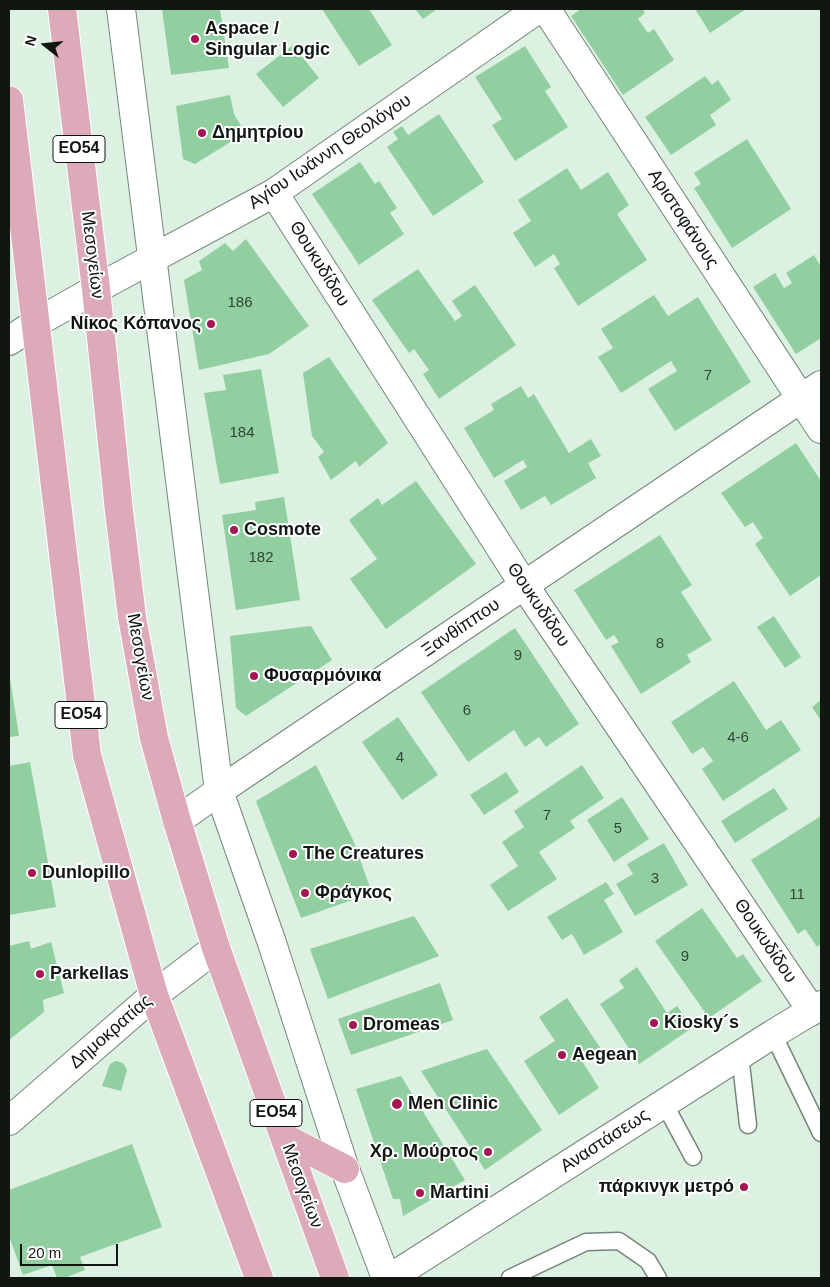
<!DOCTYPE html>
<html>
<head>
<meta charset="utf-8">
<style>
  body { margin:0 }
  #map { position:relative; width:830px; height:1287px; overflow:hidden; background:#dcf1e1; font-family:Helvetica,sans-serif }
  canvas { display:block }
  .frame { position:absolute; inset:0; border:10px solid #101711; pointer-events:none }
  .north { position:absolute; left:20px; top:20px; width:50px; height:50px; -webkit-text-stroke:4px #fff; paint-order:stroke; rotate:286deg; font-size:14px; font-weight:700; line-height:20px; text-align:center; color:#101711 }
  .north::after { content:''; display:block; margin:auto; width:18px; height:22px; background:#101711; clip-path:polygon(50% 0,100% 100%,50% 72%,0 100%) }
  .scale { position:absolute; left:20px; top:1244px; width:98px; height:22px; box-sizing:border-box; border:2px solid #101711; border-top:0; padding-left:6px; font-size:15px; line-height:18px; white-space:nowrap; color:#101711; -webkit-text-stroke:4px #fff; paint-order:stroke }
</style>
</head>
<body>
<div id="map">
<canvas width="830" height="1287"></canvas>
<div class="frame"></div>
<div class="north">N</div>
<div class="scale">20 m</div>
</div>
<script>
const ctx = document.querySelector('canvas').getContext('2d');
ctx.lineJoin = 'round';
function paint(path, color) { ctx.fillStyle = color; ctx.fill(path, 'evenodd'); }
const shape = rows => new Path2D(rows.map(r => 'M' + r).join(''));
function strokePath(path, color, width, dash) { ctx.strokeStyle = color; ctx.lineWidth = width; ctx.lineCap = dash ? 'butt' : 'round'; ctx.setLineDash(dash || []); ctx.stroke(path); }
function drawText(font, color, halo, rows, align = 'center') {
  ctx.font = font + ' Helvetica,sans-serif'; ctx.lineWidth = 4; ctx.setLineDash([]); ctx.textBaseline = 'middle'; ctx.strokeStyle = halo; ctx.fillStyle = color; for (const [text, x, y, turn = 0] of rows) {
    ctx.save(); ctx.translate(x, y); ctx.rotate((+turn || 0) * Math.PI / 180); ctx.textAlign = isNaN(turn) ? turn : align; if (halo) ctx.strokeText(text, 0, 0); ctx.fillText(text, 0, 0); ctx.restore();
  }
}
const building = shape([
  [162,9,220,9,229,68,171,75],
  [322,9,369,9,392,45,359,66],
  [415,9,437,9,423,19],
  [581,9,642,9,645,13,638,19,648,33,654,29,674,60,623,95,571,16],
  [695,9,746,9,710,33],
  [293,45,319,78,283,107,256,74],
  [525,46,551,87,545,91,568,127,515,161,492,125,502,119,475,77],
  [705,76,712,85,718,80,731,100,710,115,716,125,671,155,645,117],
  [230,95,234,114,245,133,195,164,183,159,176,106],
  [439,114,484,182,433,216,387,147,398,139,393,132,402,126,408,135],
  [747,139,791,209,732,248,694,188,701,184,694,173],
  [360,162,375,184,379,181,397,208,390,213,404,234,359,265,312,194],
  [567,168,581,190,608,172,629,205,617,214,647,260,578,306,554,268,560,264,554,254,535,267,513,233,531,221,518,200],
  [246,239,309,326,269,354,199,370,184,280,202,270,199,261,225,243,233,251],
  [814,255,821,267,821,338,796,354,753,287,775,273,784,288,792,283,786,273],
  [418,269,455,321,462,316,452,301,475,285,516,345,439,399,423,374,429,370,414,349,409,353,372,300],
  [654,295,668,316,698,297,751,382,675,431,648,389,677,371,671,361,621,393,598,357,613,348,601,329],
  [329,357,388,443,359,467,356,461,331,480,318,457,324,452,312,436,303,373],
  [261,369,279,473,220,484,204,393,226,390,223,375],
  [521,386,528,398,534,394,569,453,591,439,601,456,588,463,596,478,551,505,545,496,521,510,504,481,527,467,523,460,494,478,464,428,494,410,491,404],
  [796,443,821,481,821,575,790,596,755,544,763,538,753,522,745,527,721,493],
  [416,481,476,564,386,629,350,579,377,559,349,520,378,498,382,505],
  [284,497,300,600,236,610,222,515,256,510,255,502],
  [660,535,692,585,681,592,712,640,687,655,691,662,641,694,611,646,619,642,614,635,606,640,574,590],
  [774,616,801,657,785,668,757,627],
  [311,626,332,660,246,716,236,708,230,636],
  [515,628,579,724,546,747,539,737,525,747,514,730,468,762,421,692],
  [9,672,19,736,9,737],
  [734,681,766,730,781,720,801,750,723,801,702,769,713,761,703,747,692,754,671,722],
  [821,700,821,721,812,707],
  [398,717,438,775,402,800,362,742],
  [30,762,56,907,9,915,9,766],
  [316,765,353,840,372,893,301,918,256,801],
  [582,765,604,798,570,821,575,828,539,852,557,879,508,911,490,885,518,866,502,842,524,827,514,811],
  [506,772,519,792,484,815,470,795],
  [774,788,788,809,735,843,721,821],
  [622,797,649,839,614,862,587,820],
  [821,816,821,944,817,947,805,929,798,934,751,860],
  [664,843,688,885,635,916,616,884,633,874,627,864],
  [606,882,614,894,604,900,623,932,584,955,572,934,562,940,547,917],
  [702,908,737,958,743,954,762,981,709,1018,655,941],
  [414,916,439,956,328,999,310,949],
  [29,941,31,949,51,942,64,993,43,1000,44,1012,9,1040,9,946],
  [637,967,667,1013,677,1006,692,1028,639,1064,600,1004,624,988,619,980],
  [440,983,453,1020,351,1055,338,1019],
  [567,998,601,1049,582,1061,599,1088,559,1115,524,1061,555,1041,539,1017],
  [487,1049,542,1130,485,1170,421,1071],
  [116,1061,123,1063,127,1070,121,1091,102,1086,110,1064],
  [401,1076,465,1180,403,1216,400,1199,393,1199,356,1089],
  [132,1144,162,1227,80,1257,85,1270,64,1278,57,1278,52,1265,23,1275,9,1236,9,1190]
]);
const lane = shape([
  [773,1034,821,1133],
  [740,1055,748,1125],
  [664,1103,693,1157],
  [510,1278,586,1242,619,1241,648,1261,658,1278]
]);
const street = shape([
  [121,9,219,791,272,943,345,1169,386,1278],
  [546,9,821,429],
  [274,193,524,585,812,1011],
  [9,341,34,324,96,289,274,193,538,9],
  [177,821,219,791,821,385]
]);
const secondary = shape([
  [9,1121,154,995,216,948],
  [390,1278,773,1034,821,1005]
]);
const primary = shape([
  [62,9,96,289,119,511,132,617,154,738,177,821,216,948,335,1278],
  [9,100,87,755,154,995,259,1278],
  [285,1138,345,1169]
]);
const markers = [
  [195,39,5,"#a71654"],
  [202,133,5,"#a71654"],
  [211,324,5,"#a71654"],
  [234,530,5,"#a71654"],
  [254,676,5,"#a71654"],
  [293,854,5,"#a71654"],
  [32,873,5,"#a71654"],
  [305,893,5,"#a71654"],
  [40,974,5,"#a71654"],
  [654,1023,5,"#a71654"],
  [353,1025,5,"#a71654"],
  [562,1055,5,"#a71654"],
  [397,1104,6,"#a71654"],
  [488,1152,5,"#a71654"],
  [744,1187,5,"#a71654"],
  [420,1193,5,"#a71654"]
];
const numberNames = [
  ["186",240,303],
  ["7",708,376],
  ["184",242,433],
  ["182",261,558],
  ["8",660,644],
  ["9",518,656],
  ["6",467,711],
  ["4-6",738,738],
  ["4",400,758],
  ["7",547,816],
  ["5",618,829],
  ["3",655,879],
  ["11",797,895],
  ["9",685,957]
];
const shields = [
  [79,149,52],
  [81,715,52],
  [276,1113,52]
];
const shieldNames = [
  ["ΕΟ54",79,149],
  ["ΕΟ54",81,715],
  ["ΕΟ54",276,1113]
];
const poiNames = [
  ["Aspace /",205,29],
  ["Singular Logic",205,50],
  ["Δημητρίου",212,133],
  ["Νίκος Κόπανος",201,324,"right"],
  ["Cosmote",244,530],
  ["Φυσαρμόνικα",264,676],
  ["The Creatures",303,854],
  ["Dunlopillo",42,873],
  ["Φράγκος",315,893],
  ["Parkellas",50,974],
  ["Kiosky´s",664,1023],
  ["Dromeas",363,1025],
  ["Aegean",572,1055],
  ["Men Clinic",408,1104],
  ["Χρ. Μούρτος",478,1152,"right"],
  ["πάρκινγκ μετρό",734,1187,"right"],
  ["Martini",430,1193]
];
const streetNames = [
  ["Αγίου Ιωάννη Θεολόγου",330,152,-34],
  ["Αριστοφάνους",683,219,57],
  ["Μεσογείων",92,255,83],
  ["Θουκυδίδου",319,264,58],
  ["Θουκυδίδου",538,605,56],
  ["Ξανθίππου",461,628,-34],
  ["Μεσογείων",140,657,80],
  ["Θουκυδίδου",765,941,56],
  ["Δημοκρατίας",111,1032,-41],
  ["Αναστάσεως",605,1141,-33],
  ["Μεσογείων",302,1186,70]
];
paint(building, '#91cfa1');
strokePath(lane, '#738678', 19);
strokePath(street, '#738678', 30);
strokePath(secondary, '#738678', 30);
strokePath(primary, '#fff', 30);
strokePath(lane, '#fff', 16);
strokePath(street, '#fff', 28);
strokePath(secondary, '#fff', 28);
strokePath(primary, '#dcaab8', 28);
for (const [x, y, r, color] of markers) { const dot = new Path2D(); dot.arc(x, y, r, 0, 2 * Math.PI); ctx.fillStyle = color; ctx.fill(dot); strokePath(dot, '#fff', 2); }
drawText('15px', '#304535', null, numberNames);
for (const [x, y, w] of shields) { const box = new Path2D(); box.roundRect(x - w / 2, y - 13.5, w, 27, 4); ctx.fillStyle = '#fff'; ctx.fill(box); strokePath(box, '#101711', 1); }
drawText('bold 16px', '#101711', null, shieldNames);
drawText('bold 18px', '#101711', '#fff', poiNames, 'left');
drawText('18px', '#101711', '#fff', streetNames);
</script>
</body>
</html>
